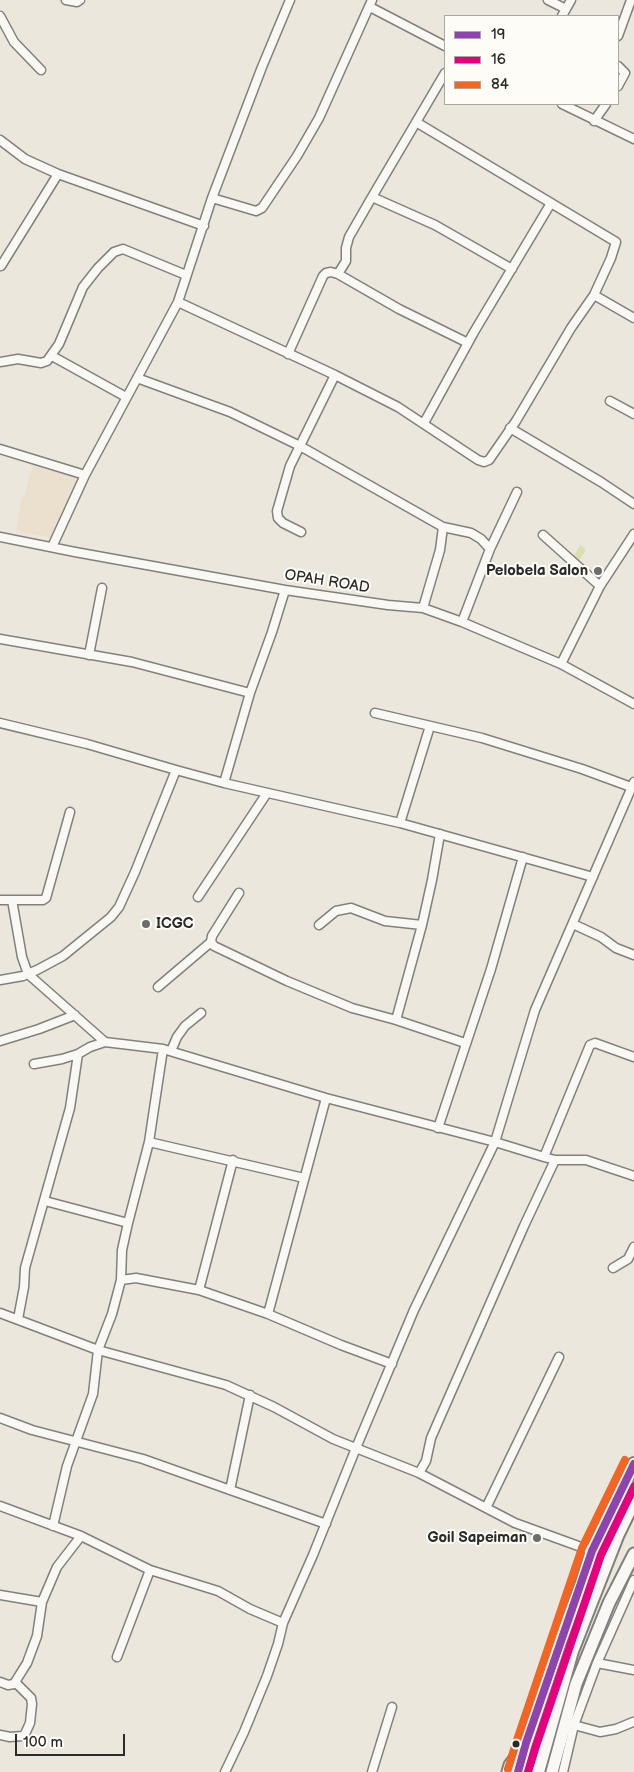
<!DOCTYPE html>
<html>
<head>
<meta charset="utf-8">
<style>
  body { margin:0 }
  #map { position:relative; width:634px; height:1772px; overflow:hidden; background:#ece7dd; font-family:"Balsamiq Sans",sans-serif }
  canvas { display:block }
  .legend { position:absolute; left:444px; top:15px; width:175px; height:90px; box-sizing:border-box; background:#fdfcf7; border:1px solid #a9a8a5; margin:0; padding:6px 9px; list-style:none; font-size:15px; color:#2b2b2b }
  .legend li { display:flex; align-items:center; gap:10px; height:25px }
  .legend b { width:25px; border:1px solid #a9a8a5 }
  .scale { position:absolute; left:15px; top:1734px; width:110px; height:22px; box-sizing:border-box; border:2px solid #2b2b2b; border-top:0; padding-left:6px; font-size:15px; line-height:18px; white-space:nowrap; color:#2b2b2b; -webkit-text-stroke:4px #fdfcf7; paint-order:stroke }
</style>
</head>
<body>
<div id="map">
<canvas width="634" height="1772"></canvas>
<ul class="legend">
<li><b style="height:6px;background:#8e44ad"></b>19</li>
<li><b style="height:6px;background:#e5007d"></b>16</li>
<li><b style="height:6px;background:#f26522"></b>84</li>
</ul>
<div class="scale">100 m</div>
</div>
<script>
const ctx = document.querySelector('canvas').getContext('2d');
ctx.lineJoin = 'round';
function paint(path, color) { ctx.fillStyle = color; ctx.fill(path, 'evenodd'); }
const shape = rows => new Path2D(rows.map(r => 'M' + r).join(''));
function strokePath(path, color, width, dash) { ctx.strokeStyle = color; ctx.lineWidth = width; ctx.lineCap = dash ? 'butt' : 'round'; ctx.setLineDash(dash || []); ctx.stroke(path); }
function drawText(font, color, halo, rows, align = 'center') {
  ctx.font = font + ' "Balsamiq Sans",sans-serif'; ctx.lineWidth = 4; ctx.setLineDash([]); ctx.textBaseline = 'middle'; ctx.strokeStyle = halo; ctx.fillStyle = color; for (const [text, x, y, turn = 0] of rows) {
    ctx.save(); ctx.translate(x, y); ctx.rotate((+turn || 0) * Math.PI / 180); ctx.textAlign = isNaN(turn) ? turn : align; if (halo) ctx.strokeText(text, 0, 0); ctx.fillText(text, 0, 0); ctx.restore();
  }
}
const built = shape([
  [33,464,80,479,51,538,16,531,22,497,24,497]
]);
const green = shape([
  [580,545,586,550,578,562,570,555,571,554,574,556]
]);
const minor = shape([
  [66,0,77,2,80,0],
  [548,0,566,9],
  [370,7,445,46],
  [0,16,14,42,41,70],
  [562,16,571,0],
  [618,36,631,0],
  [618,66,625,73,618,86],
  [562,104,634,139],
  [594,121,606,104],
  [0,140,25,159,58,174,204,226],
  [372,197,445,73],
  [212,198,256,211,262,208,297,156,319,118,372,0],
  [1,266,58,174],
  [338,274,346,261,346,248,349,237,372,197,435,225,512,269],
  [594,295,634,318],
  [178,302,335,375,398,407,478,460,484,462,489,460,516,421,571,328,594,295,611,258,616,242,416,122],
  [288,354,323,276,326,273,331,272,338,274,399,309,468,343],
  [52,356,126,397],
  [0,362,18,359,41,363,47,361,59,344,83,287,98,268,114,252,123,249,186,275],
  [137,378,230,412,300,446,443,527,471,533,481,539,490,549],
  [610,401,634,414],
  [424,423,474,332,551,203],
  [510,428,601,482,634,504],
  [0,449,85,475],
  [301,532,283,523,278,518,277,511,290,466,335,375],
  [543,535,600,586],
  [0,537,75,552,285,590,388,605,423,608,462,622,561,664,634,704],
  [52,547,85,475,178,302,212,198,262,67,290,0],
  [423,608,440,550,443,527],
  [462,622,490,549,517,492],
  [0,639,132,662,250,693],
  [89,655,102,588],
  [561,664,600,586,634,534],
  [375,713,482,738,582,769,631,787],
  [0,723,87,744,176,770],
  [224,783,250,693,272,632,285,590],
  [400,823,430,726],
  [239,893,212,936,211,942,214,946,287,981,352,1008,396,1020,465,1043],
  [198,897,267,793],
  [0,900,12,900,22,957,28,974,105,1042],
  [12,900,43,900,46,898,70,812],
  [573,924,601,937,616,948,634,955],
  [319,925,336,911,351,908,385,921,422,925],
  [0,980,23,976,37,970,63,956,111,917,119,907,135,872,176,770,224,783,400,823,593,877],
  [158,987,211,942],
  [396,1020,422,925,432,880,440,834],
  [0,1041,39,1029,75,1015],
  [171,1051,177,1037,185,1026,201,1013],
  [34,1064,62,1059,78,1054,90,1047,105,1042,163,1049,326,1098,495,1142,544,1157,555,1160,586,1160,634,1176],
  [438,1128,491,969,523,857],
  [149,1142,304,1178],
  [544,1157,590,1045,595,1043,634,1057],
  [45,1201,128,1223],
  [613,1268,628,1259,634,1247],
  [121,1280,136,1278,199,1290,268,1314,341,1345,392,1364],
  [199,1290,233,1160],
  [0,1313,98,1350,226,1385,274,1407,333,1439,419,1473,515,1523,592,1551],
  [268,1314,326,1098],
  [18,1319,24,1287,25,1268,70,1108,78,1054],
  [0,1418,32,1430,143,1459,326,1524],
  [419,1473,426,1461,431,1438,524,1226,555,1160],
  [230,1490,250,1395],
  [0,1506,81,1536,150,1570,218,1591,250,1609,283,1623],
  [486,1508,559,1357],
  [53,1526,67,1466,93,1394,98,1350,112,1314,121,1280,122,1250,128,1223,149,1142,163,1049],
  [0,1595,42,1602],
  [117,1657,150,1570],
  [597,1663,634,1670],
  [0,1682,8,1685,14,1684,17,1679,27,1663,37,1636,42,1602,57,1567,81,1536],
  [574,1725,600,1732,616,1729,633,1722],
  [0,1735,10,1737,22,1736,25,1734,30,1723,32,1704,31,1698,15,1682],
  [225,1772,244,1732,267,1676,278,1644,283,1623,313,1555,356,1448,414,1310,495,1142,535,1010,634,782],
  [372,1772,392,1707],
  [563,1772,574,1725,597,1663,634,1580]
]);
const secondary = shape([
  [508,1772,510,1765,525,1745],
  [552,1772,576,1684,609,1603,634,1554]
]);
const trunk = shape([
  [518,1772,526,1743,560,1642,582,1583,592,1551,634,1464],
  [538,1772,572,1651,617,1536,634,1501]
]);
const bus1 = shape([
  [518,1772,526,1743,592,1551,634,1464]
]);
const bus2 = shape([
  [528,1772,536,1746,601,1555,634,1487]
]);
const bus3 = shape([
  [508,1769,517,1740,582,1548,625,1460]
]);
const markers = [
  [598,571,5,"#6f6d69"],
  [146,924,5,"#6f6d69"],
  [537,1538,5,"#6f6d69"],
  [516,1744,4.5,"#2b2b2b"]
];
const poiNames = [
  ["Pelobela Salon",588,571],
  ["ICGC",156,924,"left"],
  ["Goil Sapeiman",527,1538]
];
const streetNames = [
  ["OPAH ROAD",327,582,9]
];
paint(built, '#ebe0ce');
paint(green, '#dbdfb1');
strokePath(minor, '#82807b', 11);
strokePath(secondary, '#82807b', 15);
strokePath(trunk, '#82807b', 16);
strokePath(minor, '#f9f8f5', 8);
strokePath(secondary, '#f9f8f5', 11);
strokePath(trunk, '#f9f8f5', 12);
strokePath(bus1, '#8e44ad', 8);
strokePath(bus2, '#e5007d', 8);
strokePath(bus3, '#f26522', 8);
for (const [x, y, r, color] of markers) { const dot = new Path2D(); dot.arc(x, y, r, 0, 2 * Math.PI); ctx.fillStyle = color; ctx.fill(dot); strokePath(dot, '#fdfcf7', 2); }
drawText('bold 15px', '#2b2b2b', '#fdfcf7', poiNames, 'right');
drawText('15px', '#2b2b2b', '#fdfcf7', streetNames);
</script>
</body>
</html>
